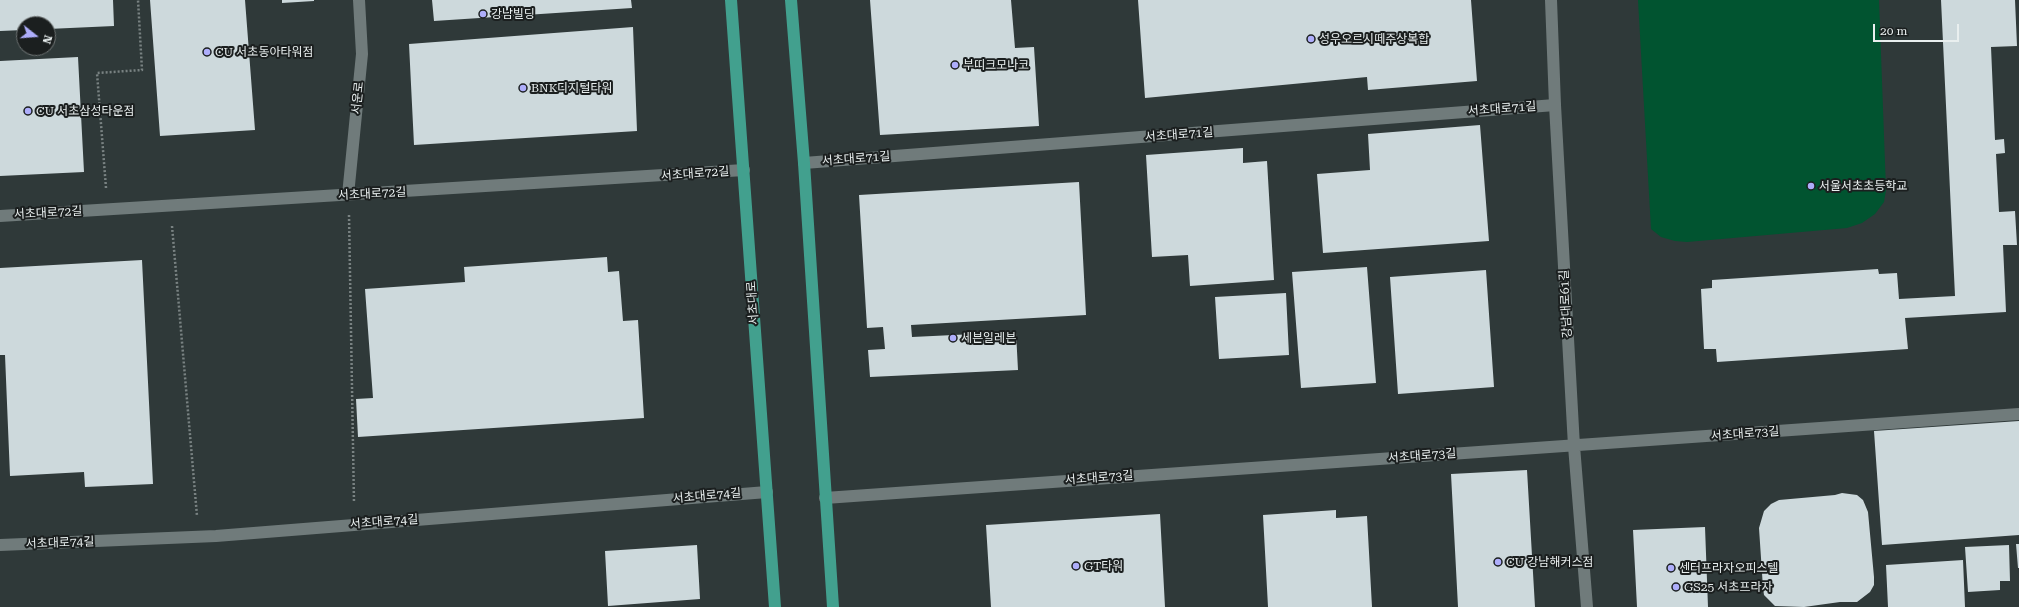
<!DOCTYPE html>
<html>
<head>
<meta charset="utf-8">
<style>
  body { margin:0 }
  #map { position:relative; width:2019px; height:607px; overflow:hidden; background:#2f3939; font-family:"Roboto Serif",serif }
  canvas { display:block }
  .north { position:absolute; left:16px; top:16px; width:40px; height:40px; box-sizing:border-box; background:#1b1f1f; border:1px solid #6d7272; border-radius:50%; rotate:107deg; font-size:11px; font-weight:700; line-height:16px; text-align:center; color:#e9efef }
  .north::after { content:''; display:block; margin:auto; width:14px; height:18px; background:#aeaefb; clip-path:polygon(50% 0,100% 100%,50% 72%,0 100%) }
  .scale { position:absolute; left:1873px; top:24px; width:86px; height:18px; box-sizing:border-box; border:2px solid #e9efef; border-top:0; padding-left:5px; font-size:12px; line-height:14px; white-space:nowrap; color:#e9efef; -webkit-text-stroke:3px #1b1f1f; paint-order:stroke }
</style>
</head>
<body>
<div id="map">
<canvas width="2019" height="607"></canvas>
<div class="north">N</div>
<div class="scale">20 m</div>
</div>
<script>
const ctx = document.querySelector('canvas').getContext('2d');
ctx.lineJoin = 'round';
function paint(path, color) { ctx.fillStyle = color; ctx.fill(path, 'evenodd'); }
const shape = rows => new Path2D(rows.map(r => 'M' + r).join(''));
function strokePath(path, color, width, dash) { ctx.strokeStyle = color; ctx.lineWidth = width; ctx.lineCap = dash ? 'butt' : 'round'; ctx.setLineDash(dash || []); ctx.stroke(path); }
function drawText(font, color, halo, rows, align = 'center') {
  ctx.font = font + ' "Roboto Serif","Noto Sans KR",serif'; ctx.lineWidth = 4; ctx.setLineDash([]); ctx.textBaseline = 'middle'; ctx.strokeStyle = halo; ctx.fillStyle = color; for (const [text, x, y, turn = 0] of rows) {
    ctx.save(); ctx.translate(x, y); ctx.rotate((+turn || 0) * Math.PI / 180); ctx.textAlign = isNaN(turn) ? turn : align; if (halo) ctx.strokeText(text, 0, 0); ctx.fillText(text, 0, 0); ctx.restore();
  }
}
const green = shape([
  [1638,0,1879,0,1886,190,1884,202,1875,214,1862,223,1847,228,1687,242,1675,241,1661,237,1651,229]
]);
const building = shape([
  [0,0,113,0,114,26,48,29,48,24,24,24,24,30,0,31],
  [150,0,245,0,255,130,160,136],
  [282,0,314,0,314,1,282,3],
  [432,0,631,0,632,8,434,21],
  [870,0,1011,0,1015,48,1034,47,1039,126,880,135],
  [1138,0,1471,0,1477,81,1368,90,1367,77,1145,98],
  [1941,0,2015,0,2017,46,1991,47,1995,140,2004,139,2005,153,1996,154,1999,212,2015,211,2017,245,2003,245,2006,312,1905,318,1908,349,1717,362,1716,349,1704,349,1701,289,1712,288,1712,280,1878,269,1879,274,1897,273,1899,299,1955,296],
  [633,27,637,131,414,145,409,44],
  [78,57,84,172,0,176,0,61],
  [1480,125,1489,241,1323,253,1317,174,1370,170,1368,134],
  [1243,148,1243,163,1267,161,1274,280,1190,286,1188,255,1152,257,1146,155],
  [1079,182,1086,315,911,325,912,337,1016,332,1018,370,870,377,868,350,885,349,883,327,867,328,859,195],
  [607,257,608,272,619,271,623,321,638,320,644,418,358,437,356,399,373,398,365,289,465,282,464,267],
  [142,260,153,484,85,487,84,472,10,476,5,355,0,355,0,268],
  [1367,267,1376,383,1301,388,1292,272],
  [1486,270,1494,387,1398,394,1390,277],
  [1286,293,1289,355,1219,359,1215,297],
  [2019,421,2019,535,1882,545,1874,431],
  [1527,470,1535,607,1458,607,1451,474],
  [1842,493,1857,495,1863,500,1868,512,1874,577,1874,585,1870,592,1857,602,1840,602,1804,607,1775,606,1764,595,1763,588,1759,528,1764,511,1771,504,1779,500,1835,495],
  [1336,510,1336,518,1367,516,1372,607,1268,607,1263,515],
  [1160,514,1165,607,991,607,986,525],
  [1705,527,1708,607,1637,607,1633,530],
  [2016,544,2019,544,2019,568,2018,568],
  [697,545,700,599,608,606,605,551],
  [2009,545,2010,581,2000,581,2000,590,1968,592,1965,547],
  [1963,560,1965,607,1888,607,1886,565]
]);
const path = shape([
  [106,188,97,73,142,70,138,0],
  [349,215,354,503],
  [172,226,197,516]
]);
const lane = shape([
  [804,163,1555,105],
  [348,195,362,54,359,0],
  [0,216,744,170]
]);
const street = shape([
  [1551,0,1555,105,1574,446,1587,607],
  [825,498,2019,414],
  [0,545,216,536,767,492]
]);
const primary = shape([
  [731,0,775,607],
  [791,0,804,163,833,607]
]);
const markers = [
  [483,14,4,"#aeaefb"],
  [1311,39,4,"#aeaefb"],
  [207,52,4,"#aeaefb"],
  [955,65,4,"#aeaefb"],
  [523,88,4,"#aeaefb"],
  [28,111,4,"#aeaefb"],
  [1811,186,4,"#aeaefb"],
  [953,338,4,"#aeaefb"],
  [1498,562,4,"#aeaefb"],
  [1076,566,4,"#aeaefb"],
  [1671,568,4,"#aeaefb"],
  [1676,587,4,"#aeaefb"]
];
const poiNames = [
  ["강남빌딩",491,14],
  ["성우오르시떼주상복합",1319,39],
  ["CU 서초동아타워점",215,52],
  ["부띠크모나코",963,65],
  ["BNK디지털타워",531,88],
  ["CU 서초삼성타운점",36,111],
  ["서울서초초등학교",1819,186],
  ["세븐일레븐",961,338],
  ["CU 강남해커스점",1506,562],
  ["GT타워",1084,566],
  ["센터프라자오피스텔",1679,568],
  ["GS25 서초프라자",1684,587]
];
const streetNames = [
  ["서운로",358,98,-84],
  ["서초대로71길",1502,109,-4],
  ["서초대로71길",1179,135,-4],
  ["서초대로71길",856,159,-4],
  ["서초대로72길",695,174,-4],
  ["서초대로72길",372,194,-3],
  ["서초대로72길",48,213,-3],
  ["서초대로",753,303,-94],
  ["강남대로61길",1566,304,-93],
  ["서초대로73길",1745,434,-4],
  ["서초대로73길",1422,456,-4],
  ["서초대로73길",1099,478,-4],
  ["서초대로74길",707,496,-5],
  ["서초대로74길",384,522,-4],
  ["서초대로74길",60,543,-2]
];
paint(green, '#015430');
paint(building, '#cdd9dc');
strokePath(path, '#798282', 2.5, [2, 2]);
strokePath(lane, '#707b7b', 12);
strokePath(street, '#707b7b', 12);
strokePath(primary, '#42a08e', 12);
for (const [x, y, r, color] of markers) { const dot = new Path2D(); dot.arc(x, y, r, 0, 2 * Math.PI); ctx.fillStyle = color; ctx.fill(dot); strokePath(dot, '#1b1f1f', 1.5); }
drawText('12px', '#e9efef', '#1b1f1f', poiNames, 'left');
drawText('12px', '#e9efef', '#1b1f1f', streetNames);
</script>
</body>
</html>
